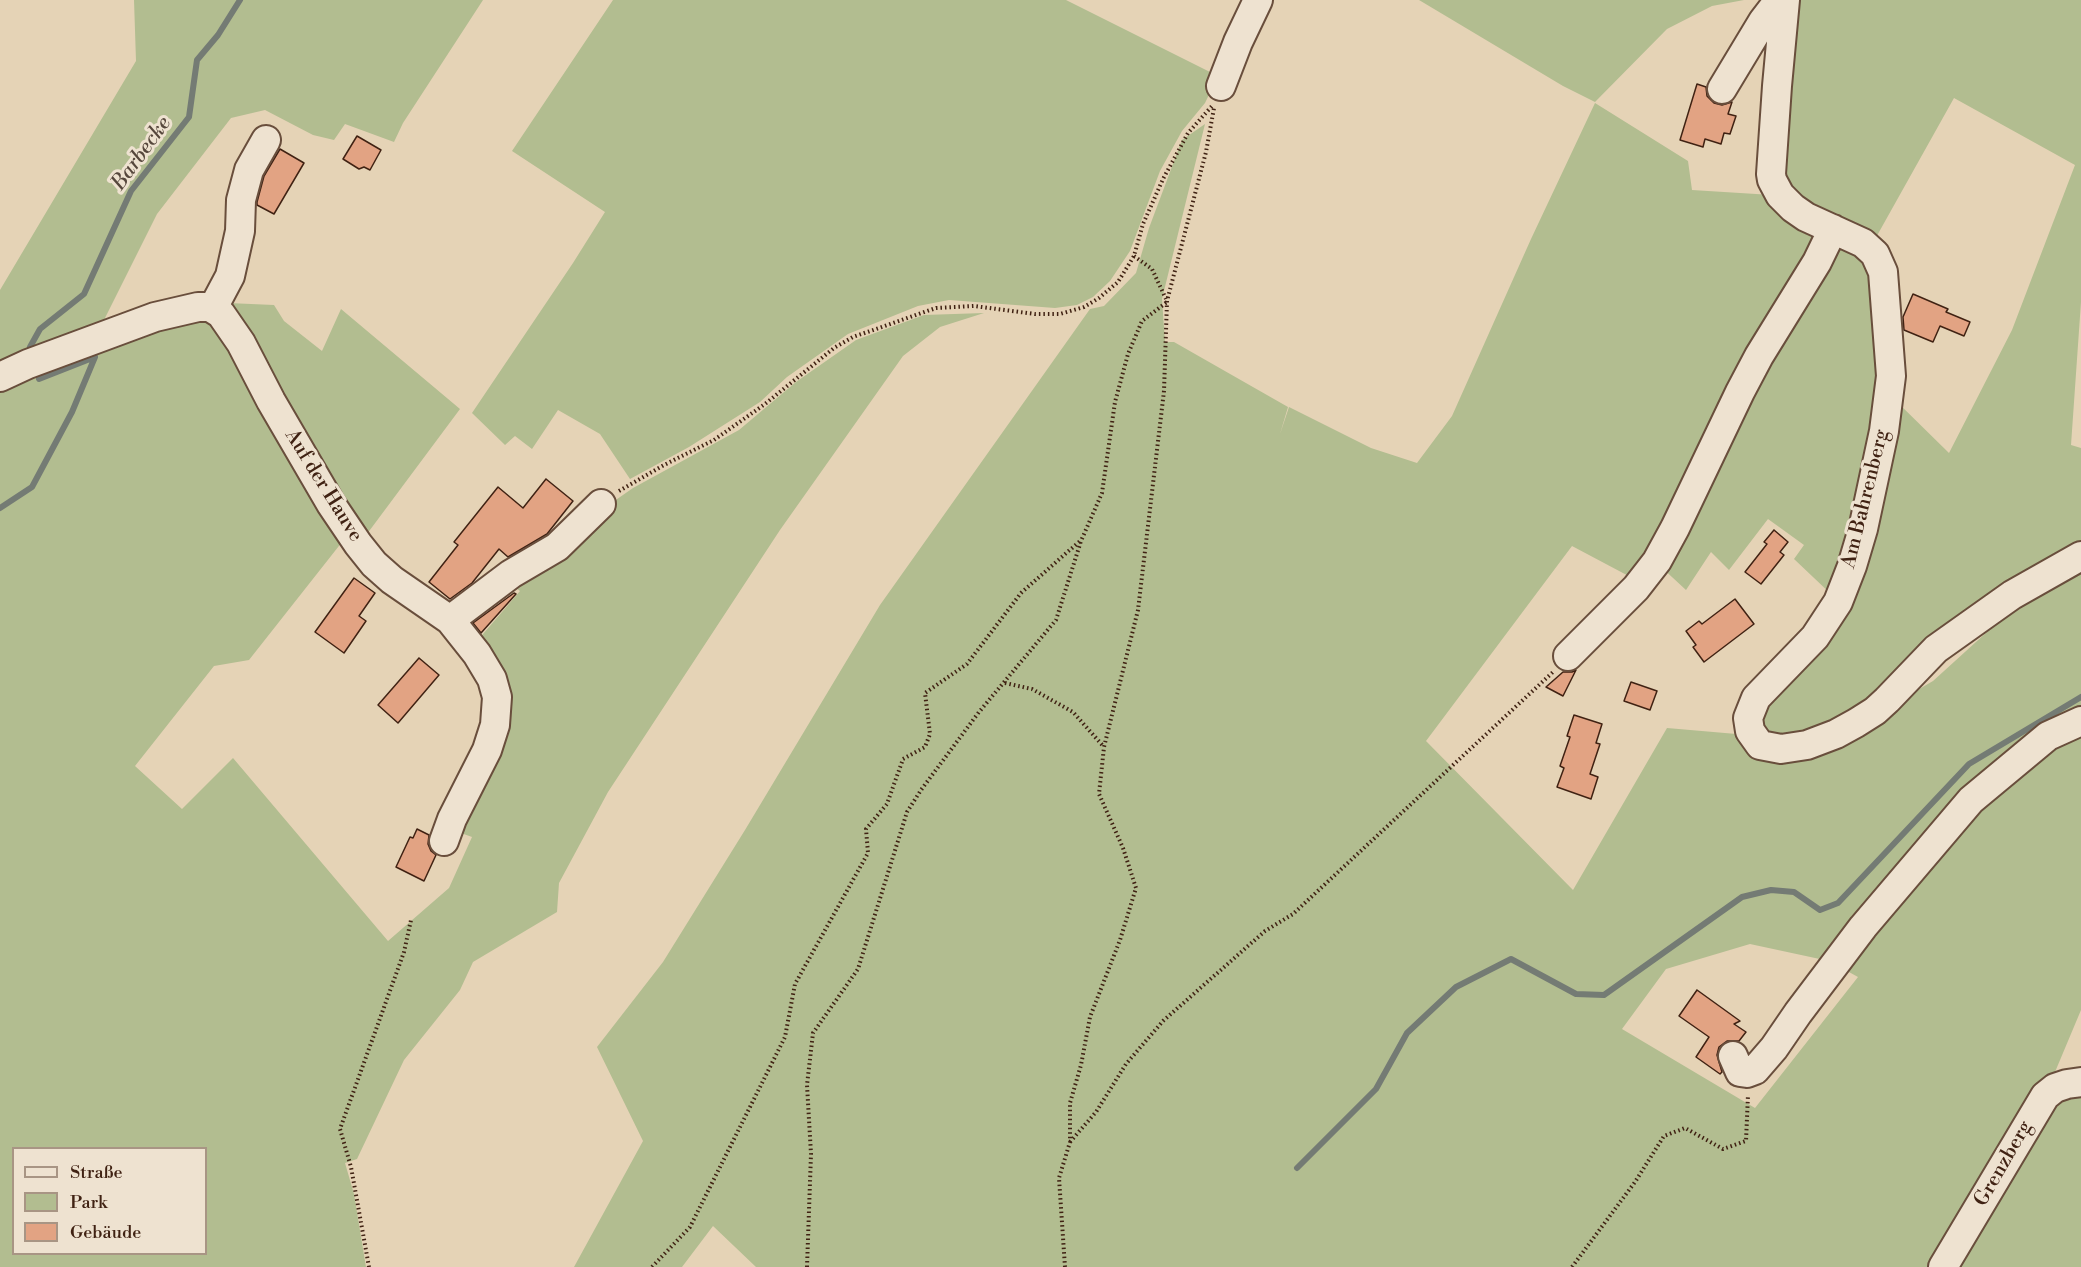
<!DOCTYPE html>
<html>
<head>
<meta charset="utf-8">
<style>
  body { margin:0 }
  #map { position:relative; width:2081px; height:1267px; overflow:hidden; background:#e5d3b6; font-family:"Libre Bodoni",serif }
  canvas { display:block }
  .legend { position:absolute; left:12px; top:1147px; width:195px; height:108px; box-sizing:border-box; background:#eee2d0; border:2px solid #a89584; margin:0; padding:8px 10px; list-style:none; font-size:18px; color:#402213 }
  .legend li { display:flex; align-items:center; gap:12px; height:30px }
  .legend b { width:30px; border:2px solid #a89584 }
</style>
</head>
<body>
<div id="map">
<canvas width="2081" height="1267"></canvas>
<ul class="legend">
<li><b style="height:8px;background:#eee2d0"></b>Straße</li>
<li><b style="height:16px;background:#b2bd90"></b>Park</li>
<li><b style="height:16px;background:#e2a383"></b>Gebäude</li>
</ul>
</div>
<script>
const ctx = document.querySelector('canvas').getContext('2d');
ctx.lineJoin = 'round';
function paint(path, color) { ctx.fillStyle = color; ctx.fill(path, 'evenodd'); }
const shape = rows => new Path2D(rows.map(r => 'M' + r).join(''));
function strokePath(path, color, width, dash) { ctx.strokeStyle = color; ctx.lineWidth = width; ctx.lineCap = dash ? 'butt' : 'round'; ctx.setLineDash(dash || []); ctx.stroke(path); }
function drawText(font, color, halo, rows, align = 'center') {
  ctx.font = font + ' "Libre Bodoni",serif'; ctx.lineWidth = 6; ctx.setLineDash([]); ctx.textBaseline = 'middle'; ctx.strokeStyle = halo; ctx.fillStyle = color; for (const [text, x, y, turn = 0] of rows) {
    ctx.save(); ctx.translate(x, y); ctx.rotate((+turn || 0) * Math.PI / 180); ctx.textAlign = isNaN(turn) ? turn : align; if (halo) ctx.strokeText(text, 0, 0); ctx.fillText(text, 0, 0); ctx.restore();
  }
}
const green = shape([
  [134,0,483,0,403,123,394,142,345,124,334,140,313,135,265,110,231,118,157,214,97,334,0,368,0,290,136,61],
  [613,0,1066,0,1218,76,1205,103,1182,131,1160,171,1130,251,1110,281,1093,297,1077,305,1055,308,949,300,918,306,848,334,787,377,760,402,689,447,630,479,600,434,558,410,532,449,515,436,505,445,472,413,573,263,605,212,512,151],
  [1419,0,1744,0,1712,6,1667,29,1595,102,1563,86],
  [1788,0,2081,0,2081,302,2071,445,2081,448,2081,546,1804,746,1757,737,1756,707,1821,635,1892,397,1949,453,2012,330,2075,165,1954,98,1874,241,1821,219,1778,180],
  [1595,103,1688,161,1692,190,1772,195,1816,234,1638,581,1572,546,1426,741,1573,890,1667,728,1748,735,1759,746,1861,723,1933,681,2020,602,2081,566,2081,1010,2055,1072,1988,1175,1935,1267,756,1267,713,1226,682,1267,574,1267,643,1141,597,1047,663,962,745,830,880,605,1090,309,1104,306,1136,273,1149,228,1182,140,1205,124,1162,299,1165,342,1174,342,1288,407,1280,434,1289,407,1371,448,1417,463,1452,416,1531,239],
  [1750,944,1829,961,1858,977,1755,1108,1622,1029,1666,969],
  [1860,247,1879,290,1877,440,1832,595,1794,559,1804,545,1768,519,1729,570,1711,552,1686,590,1659,565,1832,248],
  [228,303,274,305,284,321,322,351,341,309,460,409,361,542],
  [984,313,940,327,903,356,780,530,608,792,559,883,557,912,473,962,460,990,404,1060,357,1159,345,1163,354,1194,366,1267,0,1267,0,381,113,338,212,316,346,537,249,660,214,666,135,766,182,809,233,758,388,941,449,888,472,837,450,829,501,724,477,641,520,591,509,583,610,504,633,488,739,430,796,382,856,340,924,315],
  [14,1148,206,1148,206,1254,14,1254],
  [2081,1086,2081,1267,1947,1267,2038,1109]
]);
const stream = shape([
  [30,347,40,329,84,294,131,191,189,117,197,60,218,35,240,0],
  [0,508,32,487,72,412,95,357,39,379],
  [1297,1168,1376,1089,1407,1033,1456,987,1511,959,1576,994,1604,995,1742,897,1771,890,1794,892,1820,910,1838,903,1969,764,2081,697]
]);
const building = shape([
  [1697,84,1706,87,1707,96,1714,103,1722,105,1732,102,1728,114,1736,116,1730,134,1724,133,1721,144,1705,139,1703,147,1680,140,1697,84],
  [357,136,381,150,370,170,364,167,359,169,343,159,357,136],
  [280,149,304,163,274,214,257,205,257,202,264,176,280,149],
  [1913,294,1948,309,1946,312,1970,322,1964,336,1940,326,1933,342,1904,330,1903,317,1913,294],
  [546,479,573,501,547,534,508,557,499,549,472,583,450,599,429,582,458,545,454,542,498,487,523,508,546,479],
  [1774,530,1788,542,1780,552,1784,555,1761,584,1745,572,1767,544,1764,542,1774,530],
  [354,578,375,593,359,616,366,621,344,653,315,632,354,578],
  [514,593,516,594,481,633,473,623,514,593],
  [1735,599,1754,624,1704,662,1693,647,1696,645,1686,631,1699,621,1702,624,1735,599],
  [419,658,439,675,398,723,378,705,419,658],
  [1576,670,1563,696,1546,687,1563,672,1572,672,1576,670],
  [1631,682,1657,691,1650,710,1624,701,1631,682],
  [1574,715,1602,724,1596,743,1600,744,1590,774,1598,777,1591,799,1557,787,1564,768,1560,766,1570,737,1567,736,1574,715],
  [417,829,429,835,428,844,431,851,436,855,424,881,396,867,410,837,413,838,417,829],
  [1697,990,1740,1021,1734,1024,1746,1032,1739,1041,1727,1041,1719,1047,1717,1055,1722,1072,1720,1074,1696,1057,1709,1037,1679,1016,1697,990]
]);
const path = shape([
  [1134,256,1152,269,1166,299],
  [619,491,664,465,714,440,765,404,834,348,853,337,936,308,974,306,1035,314,1060,314,1084,307,1099,298,1118,282,1134,256,1143,224,1163,179,1188,133,1212,106],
  [1005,683,1032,689,1073,712,1104,747],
  [1070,1142,1096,1112,1126,1064,1163,1021,1265,931,1293,914,1553,672],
  [369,1267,351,1167,340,1129,404,952,411,920],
  [652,1267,690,1227,785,1037,795,984,868,853,866,829,887,804,903,759,925,747,930,734,925,693,967,664,1021,593,1080,541],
  [807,1267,811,1154,807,1085,813,1033,858,969,907,812,921,790,979,712,1056,620,1081,541,1102,493,1115,402,1128,354,1142,321,1167,302],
  [1065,1267,1059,1178,1070,1142,1070,1103,1081,1065,1090,1017,1120,940,1136,888,1123,848,1099,794,1104,747,1138,610,1164,391,1167,301,1206,152,1214,108],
  [1572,1267,1635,1182,1664,1136,1685,1128,1723,1149,1746,1141,1748,1095]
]);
const minor = shape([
  [1785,0,1777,86,1771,174,1772,180,1780,195,1793,208,1806,217,1863,243,1875,254,1883,272,1891,376,1884,431,1863,529,1852,566,1838,602,1815,637,1756,698,1748,718,1750,731,1760,745,1781,749,1807,745,1836,734,1856,723,1875,711,1887,700,1936,649,2012,595,2081,556],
  [1221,86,1238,42,1258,0],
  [1722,89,1763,21,1773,8,1783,0],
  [213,308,230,276,240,231,241,200,249,170,266,140],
  [0,377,28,364,155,317,198,307,210,307,221,314,241,343,271,401,331,504,358,544,374,564,392,580,450,620,477,654,492,679,497,697,495,725,487,750,452,819,444,841],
  [450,620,511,574,557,547,601,504],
  [1568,656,1636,588,1657,561,1675,528,1740,392,1759,356,1817,262,1833,229],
  [1733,1056,1740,1072,1747,1073,1755,1070,1774,1048,1798,1013,1863,927,1971,800,2048,736,2081,721],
  [1943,1267,2045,1096,2055,1088,2067,1084,2081,1082]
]);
const streetNames = [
  ["Auf der Hauve",323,486,58],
  ["Am Bahrenberg",1866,499,-76],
  ["Grenzberg",2004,1164,-60]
];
const waterNames = [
  ["Barbecke",142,154,-54]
];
paint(green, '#b2bd90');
strokePath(stream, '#747b74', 6);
paint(building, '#e2a383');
strokePath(building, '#402213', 1.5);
strokePath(minor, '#694e3c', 32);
strokePath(path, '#402213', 4, [1.5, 3]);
strokePath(minor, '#eee2d0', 28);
drawText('20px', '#402213', '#eee2d0', streetNames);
drawText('italic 21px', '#56473c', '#eee2d0', waterNames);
</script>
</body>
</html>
